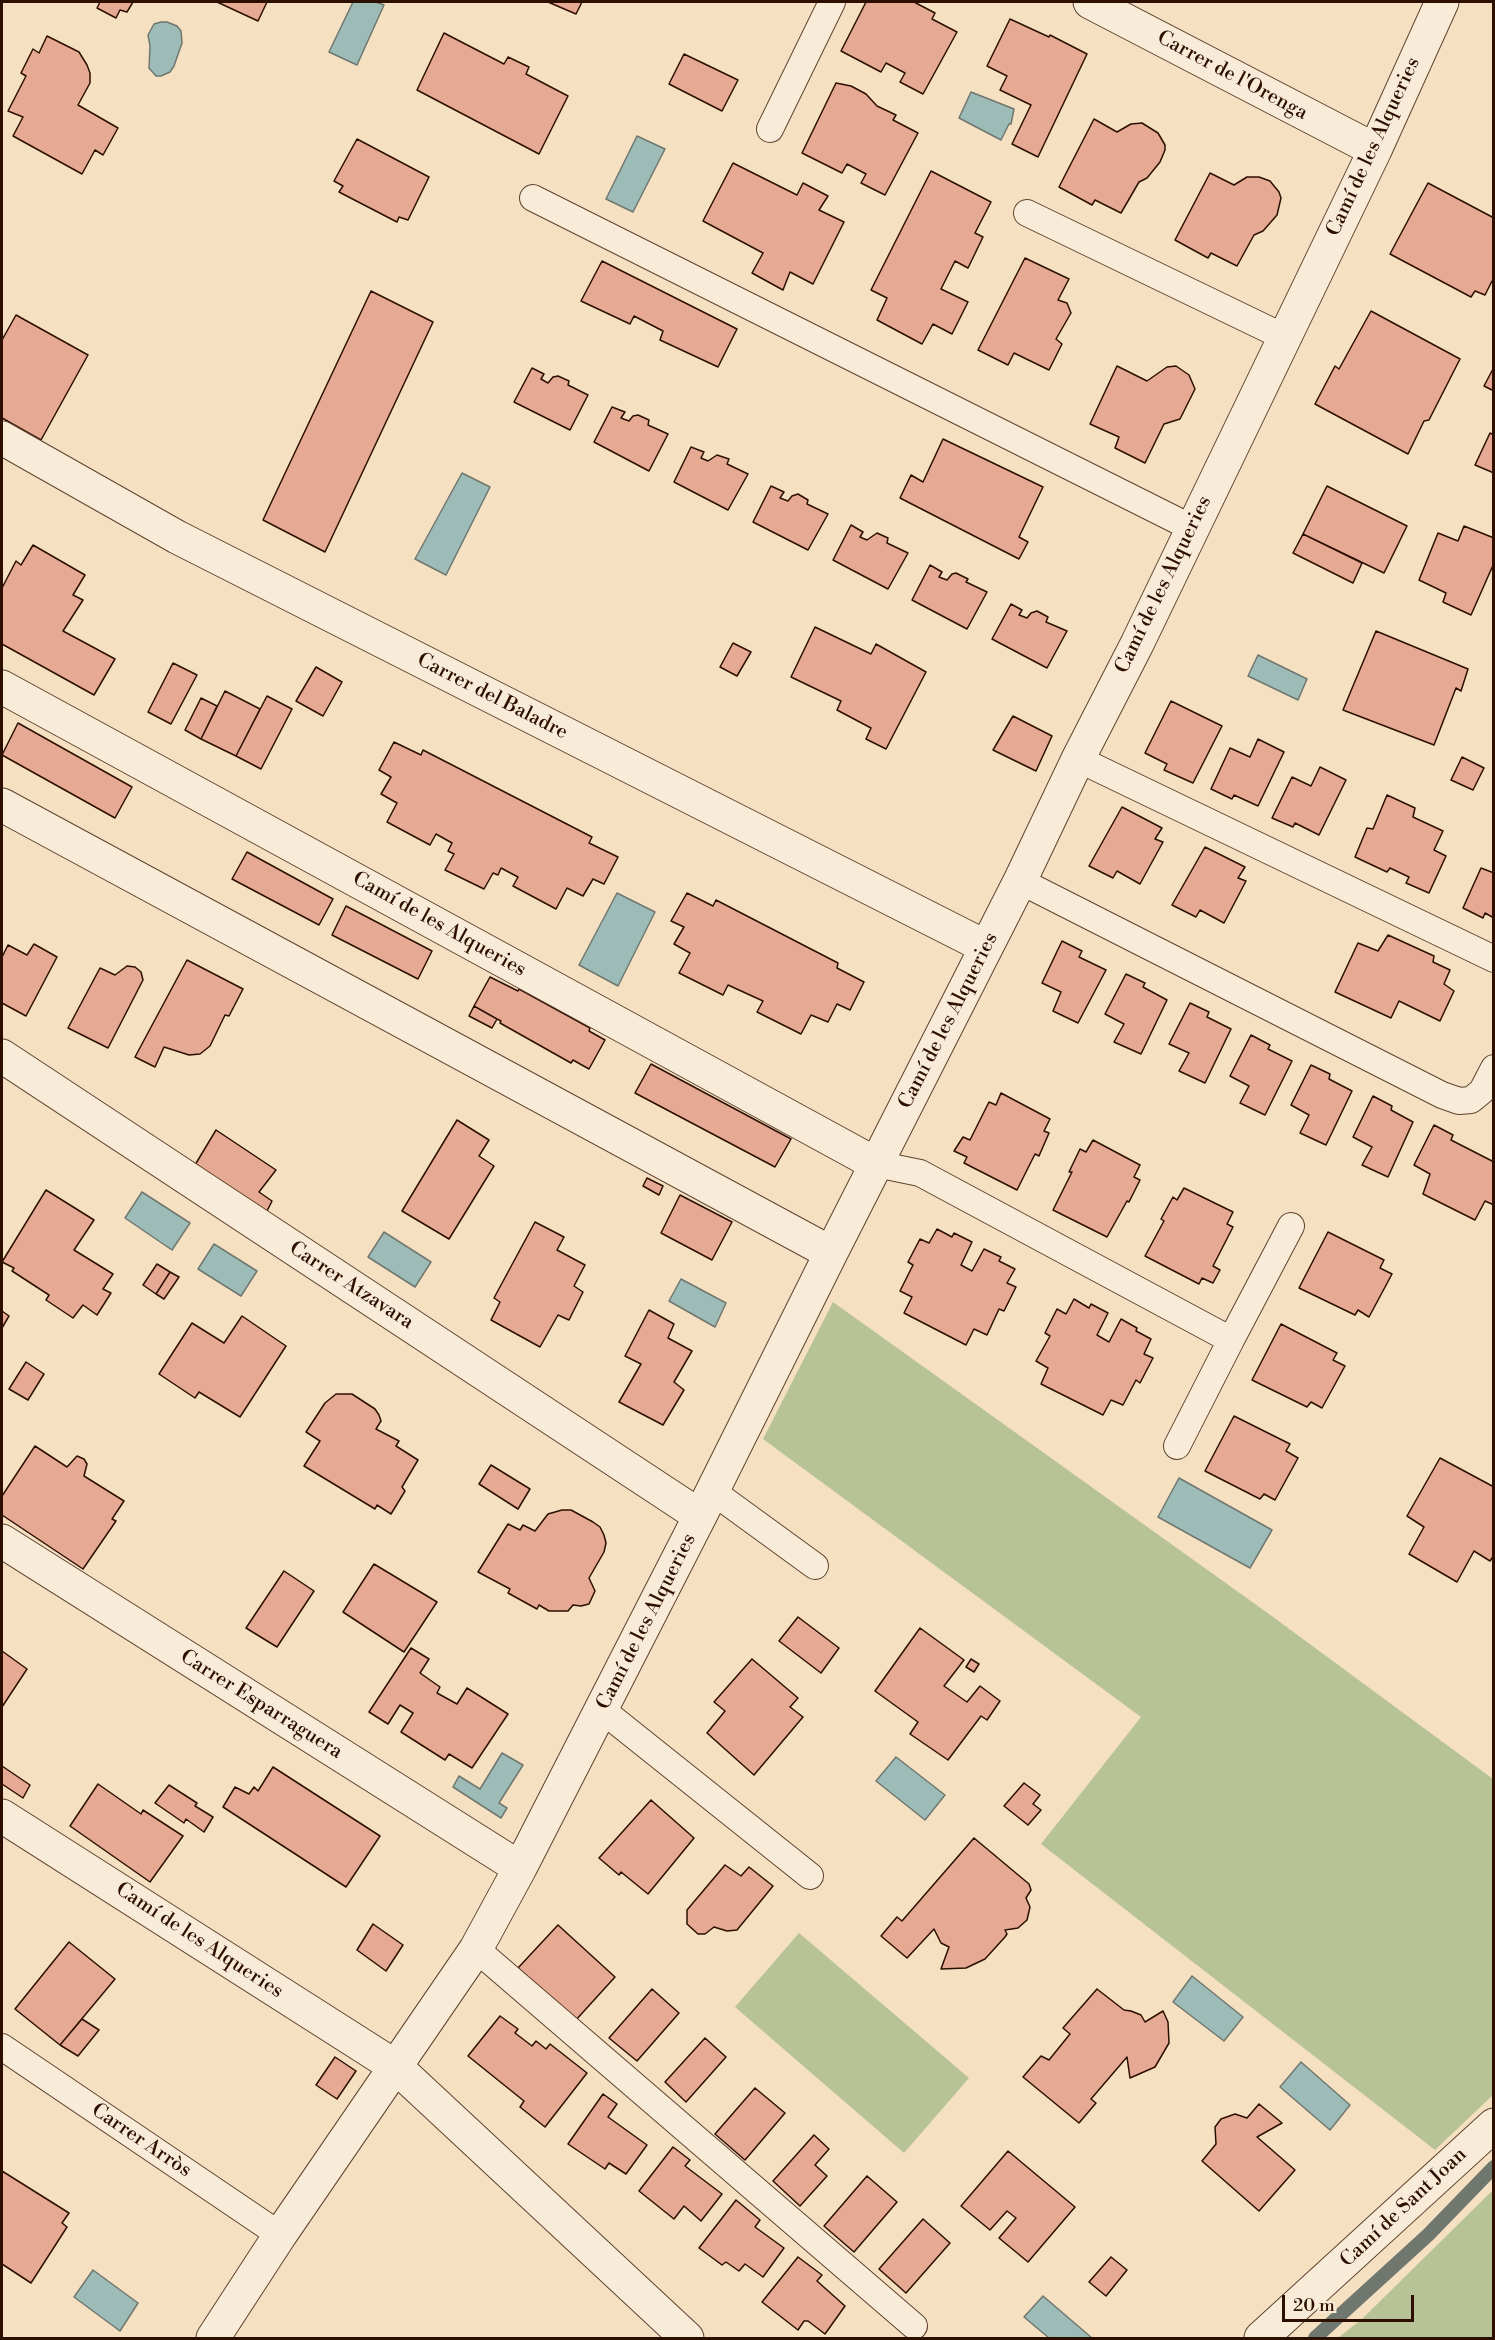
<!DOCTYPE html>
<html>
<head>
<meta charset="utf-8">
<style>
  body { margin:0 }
  #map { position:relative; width:1495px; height:2340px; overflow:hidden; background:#f5e0c2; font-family:"Libre Bodoni",serif }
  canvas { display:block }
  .frame { position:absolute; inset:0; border:3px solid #2d0f00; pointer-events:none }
  .scale { position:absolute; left:1282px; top:2295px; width:132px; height:27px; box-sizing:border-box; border:3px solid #2d0f00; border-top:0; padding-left:8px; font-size:18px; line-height:21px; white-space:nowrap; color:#2d0f00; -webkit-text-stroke:4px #f8ebd7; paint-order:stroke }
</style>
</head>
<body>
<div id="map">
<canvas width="1495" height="2340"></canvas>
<div class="frame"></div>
<div class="scale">20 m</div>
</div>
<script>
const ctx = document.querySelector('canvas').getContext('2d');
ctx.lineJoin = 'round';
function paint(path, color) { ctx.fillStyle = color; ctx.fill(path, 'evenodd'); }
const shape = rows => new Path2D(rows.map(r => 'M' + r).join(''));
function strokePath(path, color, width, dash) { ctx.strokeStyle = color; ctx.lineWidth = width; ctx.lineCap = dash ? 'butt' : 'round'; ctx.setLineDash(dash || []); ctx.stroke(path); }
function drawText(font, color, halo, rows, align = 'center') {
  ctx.font = font + ' "Libre Bodoni",serif'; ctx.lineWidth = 4.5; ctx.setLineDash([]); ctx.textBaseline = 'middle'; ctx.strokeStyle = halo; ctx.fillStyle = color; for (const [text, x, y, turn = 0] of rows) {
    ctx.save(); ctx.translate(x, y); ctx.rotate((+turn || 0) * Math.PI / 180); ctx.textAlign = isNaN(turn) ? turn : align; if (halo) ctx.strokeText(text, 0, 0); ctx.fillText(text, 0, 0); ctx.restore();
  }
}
const green = shape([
  [833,1302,1269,1614,1493,1779,1493,2095,1435,2150,1041,1844,1141,1717,763,1439],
  [799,1933,969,2078,904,2153,735,2007],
  [1493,2190,1493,2338,1338,2338,1363,2318]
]);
const water = shape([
  [353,2,376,2,384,5,357,65,329,52,353,2],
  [161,22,167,22,177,26,181,31,182,43,174,66,170,72,161,76,156,76,149,68,150,46,148,35,154,24,161,22],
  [971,92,1014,109,1011,124,1009,124,1001,140,959,118,971,92],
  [637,136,665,149,633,212,606,199,637,136],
  [462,473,490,487,446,575,415,559,462,473],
  [1258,655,1307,679,1298,700,1248,676,1258,655],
  [617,893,655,912,618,986,579,965,617,893],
  [142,1192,190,1223,172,1250,125,1218,142,1192],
  [384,1232,431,1262,415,1287,368,1257,384,1232],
  [214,1244,257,1271,241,1296,198,1269,214,1244],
  [681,1279,726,1303,715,1327,669,1301,681,1279],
  [1179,1478,1272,1530,1250,1568,1158,1517,1179,1478],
  [502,1753,523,1765,499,1803,507,1808,501,1818,453,1787,459,1776,480,1789,502,1753],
  [896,1757,945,1795,925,1820,876,1781,896,1757],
  [1192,1976,1243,2017,1224,2041,1173,2002,1192,1976],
  [1301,2062,1350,2105,1330,2130,1280,2087,1301,2062],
  [93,2270,138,2303,120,2331,74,2297,93,2270],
  [1043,2296,1092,2338,1049,2338,1024,2317,1043,2296]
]);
const stream = shape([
  [1315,2338,1428,2235,1494,2167]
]);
const building = shape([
  [100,2,133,2,127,12,120,10,116,18,97,8,100,2],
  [217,2,267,2,258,21,217,2],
  [548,2,582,2,576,14,548,2],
  [866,2,914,2,935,13,932,19,957,32,923,94,900,82,905,73,886,63,881,72,841,51,866,2],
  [1010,19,1049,37,1050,35,1087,54,1038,157,1012,144,1031,105,1000,90,1007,76,987,66,1010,19],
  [444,33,504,64,508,57,529,67,526,74,568,96,539,154,417,90,444,33],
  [47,36,79,52,87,65,90,73,90,83,78,105,118,128,103,155,95,150,82,174,13,136,23,117,8,111,26,76,21,73,33,49,39,53,47,36],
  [684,54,738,80,722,111,669,84,684,54],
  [836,83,851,86,866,94,877,106,896,115,893,120,918,133,885,195,861,183,866,174,847,164,842,173,802,153,836,83],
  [1094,119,1117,132,1131,124,1142,123,1158,133,1165,145,1165,150,1160,162,1147,178,1139,182,1121,213,1095,200,1092,205,1059,187,1094,119],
  [357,139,429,177,408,220,399,217,397,222,339,192,343,186,334,181,357,139],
  [733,163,797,195,803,183,828,196,819,210,844,222,813,284,790,272,783,290,752,273,763,253,703,221,733,163],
  [931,171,991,202,975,233,983,237,968,268,955,261,941,289,968,302,952,334,933,324,922,344,877,320,887,298,871,290,931,171],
  [1210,173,1234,185,1247,177,1259,177,1270,181,1279,192,1281,198,1277,215,1263,231,1254,235,1237,266,1211,253,1208,258,1175,240,1210,173],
  [1428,183,1494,218,1494,282,1492,281,1485,295,1475,291,1471,297,1390,254,1428,183],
  [1025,258,1069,279,1058,300,1067,303,1071,313,1056,339,1062,344,1049,370,1014,353,1008,365,978,350,1025,258],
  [602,261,737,329,718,367,660,340,663,331,634,316,630,324,581,301,602,261],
  [371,291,433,322,325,552,263,520,371,291],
  [1371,311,1460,359,1429,420,1424,421,1408,454,1315,404,1335,366,1339,369,1371,311],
  [16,315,88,355,41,440,2,418,2,340,16,315],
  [1117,366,1147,381,1167,367,1176,366,1189,375,1195,389,1180,419,1164,424,1145,463,1115,448,1119,437,1090,424,1117,366],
  [1494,367,1494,391,1484,386,1494,367],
  [532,368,544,374,541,379,548,383,553,377,558,376,569,381,568,385,588,395,570,430,514,402,532,368],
  [612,407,625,412,621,418,629,421,633,416,638,415,649,420,648,425,668,434,649,471,594,442,612,407],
  [1490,433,1494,435,1494,473,1475,465,1490,433],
  [943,439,1043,487,1019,537,1028,542,1019,559,900,498,911,475,923,482,943,439],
  [691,447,704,452,701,458,708,461,717,455,729,459,727,464,748,474,728,510,674,482,691,447],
  [771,486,784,492,780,498,788,501,792,496,798,494,808,500,807,504,828,514,808,550,753,522,771,486],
  [1327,486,1407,526,1384,573,1303,534,1327,486],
  [851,525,863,532,860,537,867,540,877,533,888,538,887,543,908,553,888,589,833,560,851,525],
  [1464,526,1494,538,1494,563,1471,615,1443,602,1446,593,1419,580,1438,533,1458,541,1464,526],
  [1303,534,1362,563,1353,583,1293,553,1303,534],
  [33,545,85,575,73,595,83,600,63,631,115,659,94,695,2,644,2,588,16,561,21,565,33,545],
  [930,565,942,572,939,577,947,580,952,574,956,573,968,579,966,582,987,592,967,629,912,600,930,565],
  [1011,604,1022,610,1019,615,1027,618,1031,613,1037,611,1048,617,1046,622,1067,631,1047,668,992,639,1011,604],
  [815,627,871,654,876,644,926,672,886,749,866,739,871,728,837,710,841,701,791,677,815,627],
  [1376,631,1468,669,1461,691,1456,688,1434,745,1343,710,1376,631],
  [733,643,751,652,737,676,720,667,733,643],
  [173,663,197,675,171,724,148,712,173,663],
  [316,667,342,682,323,716,296,701,316,667],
  [225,691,260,709,236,756,201,739,225,691],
  [267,696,292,709,261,769,236,756,267,696],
  [201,698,217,706,201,739,185,730,201,698],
  [1171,701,1222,726,1193,783,1164,770,1167,764,1145,753,1171,701],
  [1013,716,1052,736,1036,771,993,750,1013,716],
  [18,723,132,787,115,818,2,755,18,723],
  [1258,739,1284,752,1258,806,1234,795,1232,799,1211,789,1230,748,1250,757,1258,739],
  [394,742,421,755,423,750,592,837,589,843,618,857,604,884,593,879,583,896,567,888,556,909,513,886,518,877,501,868,498,875,493,873,484,889,445,870,454,854,448,851,452,843,436,834,430,845,387,822,397,803,381,794,391,777,379,770,394,742],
  [1462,757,1484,768,1473,790,1451,780,1462,757],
  [1320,767,1346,780,1319,835,1295,823,1293,827,1272,818,1292,777,1311,786,1320,767],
  [1387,795,1415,808,1413,817,1443,831,1434,850,1446,856,1429,893,1406,883,1409,877,1390,868,1387,872,1355,857,1367,828,1373,829,1387,795],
  [1122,807,1162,828,1155,839,1163,842,1140,884,1117,871,1113,878,1089,866,1122,807],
  [1205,847,1245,867,1238,878,1246,881,1224,923,1200,910,1196,917,1172,905,1205,847],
  [247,852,333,899,319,925,232,879,247,852],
  [1481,868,1494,873,1494,918,1485,913,1483,918,1463,908,1481,868],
  [687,893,713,906,716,900,838,963,837,968,864,982,850,1010,837,1004,828,1022,811,1015,801,1034,757,1012,763,1001,728,985,723,995,679,973,690,953,674,944,684,927,671,921,687,893],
  [346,906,432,951,418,979,332,935,346,906],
  [1388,935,1434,956,1433,962,1450,970,1444,984,1454,991,1440,1021,1399,1001,1391,1018,1335,992,1358,943,1378,951,1388,935],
  [1062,941,1082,951,1079,957,1106,970,1078,1023,1053,1011,1061,992,1042,983,1062,941],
  [34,944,57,957,26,1016,2,1003,2,957,8,945,27,955,34,944],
  [187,960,243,989,229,1016,225,1015,210,1046,200,1054,189,1055,164,1047,155,1067,135,1057,187,960],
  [127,966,135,967,141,972,143,980,108,1048,68,1028,100,968,115,975,127,966],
  [1126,974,1145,983,1143,987,1167,1000,1141,1054,1114,1042,1124,1024,1105,1014,1126,974],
  [490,977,518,991,519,989,590,1028,589,1031,605,1040,589,1069,573,1060,571,1063,500,1023,501,1021,497,1019,474,1006,490,977],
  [1190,1003,1209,1012,1207,1017,1231,1029,1205,1083,1179,1071,1189,1053,1169,1044,1190,1003],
  [474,1006,497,1019,492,1028,469,1016,474,1006],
  [1251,1035,1270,1045,1268,1049,1292,1061,1265,1115,1240,1103,1249,1086,1230,1076,1251,1035],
  [651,1064,791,1139,775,1167,635,1093,651,1064],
  [1311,1065,1330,1074,1329,1079,1352,1091,1326,1145,1300,1133,1309,1115,1291,1105,1311,1065],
  [1001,1093,1050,1119,1044,1131,1049,1133,1039,1156,1035,1154,1017,1190,964,1163,967,1157,954,1151,963,1137,970,1140,989,1102,996,1105,1001,1093],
  [1373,1096,1392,1106,1391,1110,1413,1122,1388,1177,1362,1165,1372,1147,1353,1137,1373,1096],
  [457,1120,489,1140,479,1156,494,1166,449,1239,402,1211,457,1120],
  [1434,1125,1453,1135,1451,1140,1494,1162,1494,1205,1485,1201,1475,1220,1423,1194,1430,1174,1414,1165,1434,1125],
  [216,1130,276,1170,259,1192,272,1201,266,1213,195,1165,216,1130],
  [1093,1140,1140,1165,1134,1177,1140,1180,1129,1202,1127,1201,1107,1237,1053,1210,1072,1172,1069,1172,1080,1149,1086,1152,1093,1140],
  [647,1178,663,1186,659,1195,643,1186,647,1178],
  [1184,1188,1233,1212,1227,1224,1233,1227,1213,1266,1220,1270,1213,1283,1202,1278,1199,1284,1145,1256,1164,1221,1161,1219,1173,1197,1177,1200,1184,1188],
  [46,1190,94,1220,74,1250,113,1274,103,1289,111,1293,97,1315,83,1305,73,1318,46,1300,49,1295,12,1271,14,1268,2,1262,46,1190],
  [680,1195,732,1222,712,1260,661,1233,680,1195],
  [535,1222,564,1237,557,1250,585,1265,574,1286,583,1292,569,1320,558,1315,540,1347,491,1320,500,1302,494,1298,535,1222],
  [937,1229,952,1237,954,1233,972,1242,961,1265,972,1271,984,1249,1001,1257,999,1261,1015,1269,1007,1283,1016,1287,1004,1311,999,1309,987,1335,974,1329,966,1345,904,1313,912,1297,900,1291,913,1265,908,1262,920,1239,929,1243,937,1229],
  [1328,1232,1384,1260,1380,1268,1392,1274,1369,1317,1358,1310,1355,1315,1299,1288,1328,1232],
  [157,1264,170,1272,156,1294,143,1285,157,1264],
  [170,1272,179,1277,164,1299,156,1294,170,1272],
  [1074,1299,1089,1308,1091,1304,1108,1313,1097,1335,1109,1342,1121,1319,1137,1328,1136,1331,1151,1339,1144,1354,1153,1358,1140,1383,1136,1380,1123,1405,1111,1400,1103,1415,1041,1384,1048,1368,1036,1361,1050,1336,1045,1333,1057,1309,1066,1314,1074,1299],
  [649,1310,674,1324,668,1338,692,1351,674,1382,684,1390,663,1425,619,1402,641,1364,625,1356,649,1310],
  [2,1311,9,1316,2,1328,2,1311],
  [242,1316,286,1346,240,1417,199,1392,195,1398,159,1374,192,1323,224,1343,242,1316],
  [1281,1324,1337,1353,1333,1360,1345,1366,1322,1408,1311,1402,1307,1407,1252,1380,1281,1324],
  [26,1362,44,1374,28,1400,9,1389,26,1362],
  [336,1394,352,1394,375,1409,379,1415,381,1421,376,1429,399,1441,396,1446,418,1460,402,1487,405,1491,391,1514,377,1505,375,1509,304,1466,320,1441,306,1432,325,1403,336,1394],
  [1234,1416,1290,1444,1286,1451,1298,1458,1275,1500,1264,1494,1260,1499,1205,1471,1234,1416],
  [35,1446,67,1467,77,1456,84,1459,87,1464,84,1476,124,1501,112,1519,116,1521,83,1569,2,1515,2,1496,35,1446],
  [1440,1458,1494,1487,1494,1555,1490,1561,1474,1551,1457,1582,1409,1554,1424,1527,1407,1516,1440,1458],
  [491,1465,530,1489,518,1509,479,1484,491,1465],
  [562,1510,571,1510,593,1522,600,1527,604,1535,606,1543,604,1552,589,1578,595,1591,589,1604,581,1606,573,1605,568,1611,549,1611,539,1605,537,1609,508,1593,510,1589,478,1572,508,1524,520,1530,523,1525,535,1531,548,1514,562,1510],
  [374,1564,437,1602,404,1652,343,1612,374,1564],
  [284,1571,314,1591,277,1647,246,1628,284,1571],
  [798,1617,839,1648,821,1673,779,1641,798,1617],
  [920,1628,964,1660,944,1686,967,1702,980,1686,1000,1701,987,1720,981,1716,948,1760,910,1734,918,1722,875,1691,920,1628],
  [411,1648,429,1659,420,1673,440,1687,437,1693,457,1704,467,1688,508,1714,472,1768,449,1754,445,1760,401,1732,413,1713,400,1705,388,1724,369,1712,411,1648],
  [2,1651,27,1669,2,1707,2,1651],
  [752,1659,798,1698,790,1707,803,1717,754,1775,707,1733,725,1711,714,1702,752,1659],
  [971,1659,979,1664,974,1672,966,1667,971,1659],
  [2,1766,30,1785,23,1798,2,1784,2,1766],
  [273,1767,380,1836,346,1887,223,1807,235,1787,249,1794,254,1787,258,1791,273,1767],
  [1024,1783,1040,1795,1033,1804,1041,1810,1028,1825,1004,1806,1024,1783],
  [98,1784,141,1814,143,1810,183,1836,150,1882,70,1826,98,1784],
  [169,1785,197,1803,195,1806,213,1817,204,1832,186,1819,184,1823,155,1803,169,1785],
  [651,1800,694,1838,648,1894,621,1872,619,1875,599,1858,651,1800],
  [974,1838,1029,1884,1031,1890,1026,1898,1030,1907,1027,1920,1018,1928,1005,1930,1007,1934,1005,1937,985,1959,966,1968,941,1969,949,1947,941,1943,934,1929,907,1958,881,1936,897,1917,902,1921,974,1838],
  [725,1865,741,1876,749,1867,773,1886,737,1930,727,1931,714,1927,705,1934,698,1934,687,1924,687,1910,725,1865],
  [373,1924,403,1945,386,1971,357,1950,373,1924],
  [558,1925,615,1977,575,2021,518,1968,558,1925],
  [69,1942,115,1979,60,2045,15,2009,69,1942],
  [652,1989,679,2013,637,2061,609,2038,652,1989],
  [1097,1989,1124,2010,1131,2011,1141,2015,1145,2022,1163,2011,1168,2022,1169,2043,1155,2067,1130,2078,1127,2057,1091,2099,1096,2103,1079,2123,1023,2077,1041,2056,1049,2060,1070,2034,1063,2028,1097,1989],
  [500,2016,518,2029,515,2033,532,2046,536,2041,546,2049,550,2044,587,2073,545,2127,520,2107,524,2101,468,2056,500,2016],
  [82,2019,99,2030,78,2056,60,2045,82,2019],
  [705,2038,726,2057,686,2102,665,2082,705,2038],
  [335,2057,356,2071,337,2099,316,2085,335,2057],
  [755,2088,785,2113,745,2160,715,2134,755,2088],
  [603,2094,617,2104,608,2117,647,2145,626,2174,609,2163,605,2169,568,2144,603,2094],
  [1259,2104,1282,2123,1257,2137,1295,2170,1259,2211,1202,2161,1216,2144,1215,2127,1221,2119,1235,2114,1247,2118,1259,2104],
  [814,2135,829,2149,815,2165,827,2176,800,2206,773,2181,814,2135],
  [673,2147,690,2160,685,2166,722,2194,701,2221,684,2206,674,2219,639,2191,673,2147],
  [1008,2151,1075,2207,1028,2262,999,2238,1016,2218,1007,2211,990,2230,961,2206,1008,2151],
  [2,2171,69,2213,62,2223,67,2227,31,2283,2,2264,2,2171],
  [867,2176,897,2202,854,2252,824,2226,867,2176],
  [736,2200,760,2220,755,2227,784,2248,763,2277,745,2264,739,2271,726,2262,722,2265,699,2248,736,2200],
  [923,2219,950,2243,906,2293,879,2269,923,2219],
  [798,2257,822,2275,817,2281,845,2306,825,2334,808,2321,804,2321,798,2330,762,2302,798,2257],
  [1111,2257,1127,2270,1106,2296,1089,2282,1111,2257]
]);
const lane = shape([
  [770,129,832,2],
  [533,198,1192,528],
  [1027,213,1284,337],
  [1078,759,1494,959],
  [1020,881,1442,1095,1459,1101,1471,1100,1482,1091,1494,1068],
  [876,1164,920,1173,1231,1340,1291,1226],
  [1177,1446,1231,1340],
  [712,1491,815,1566],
  [602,1710,810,1876],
  [476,1949,914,2326],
  [2,2047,280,2235]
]);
const street = shape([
  [1090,2,1375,150],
  [2,438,177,537,986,947],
  [2,687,876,1164],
  [2,805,831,1253],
  [2,1056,700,1516],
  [2,1541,520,1868],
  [2,1816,396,2067,687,2338],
  [213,2338,280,2235,476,1949,520,1868,700,1516,831,1253,1020,881,1078,759,1137,644,1375,150,1442,2],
  [1261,2338,1494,2125]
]);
const streetNames = [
  ["Carrer de l'Orenga",1232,76,28],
  ["Camí de les Alqueries",1374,147,-65],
  ["Camí de les Alqueries",1164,585,-64],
  ["Carrer del Baladre",492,697,27],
  ["Camí de les Alqueries",439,925,29],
  ["Camí de les Alqueries",949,1021,-63],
  ["Carrer Atzavara",351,1286,33],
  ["Camí de les Alqueries",647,1622,-63],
  ["Carrer Esparraguera",261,1705,32],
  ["Camí de les Alqueries",199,1941,33],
  ["Carrer Arròs",141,2141,34],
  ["Camí de Sant Joan",1404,2208,-43]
];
paint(green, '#b7c397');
paint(water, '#9dbcb8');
strokePath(water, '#70776e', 1.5);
strokePath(stream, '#70776e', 14);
paint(building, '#e6aa94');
strokePath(building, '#2d0f00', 1.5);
strokePath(lane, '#5f4330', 28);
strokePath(street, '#5f4330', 35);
strokePath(lane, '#f8ebd7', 26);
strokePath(street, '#f8ebd7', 33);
drawText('20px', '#2d0f00', '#f8ebd7', streetNames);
</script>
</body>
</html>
